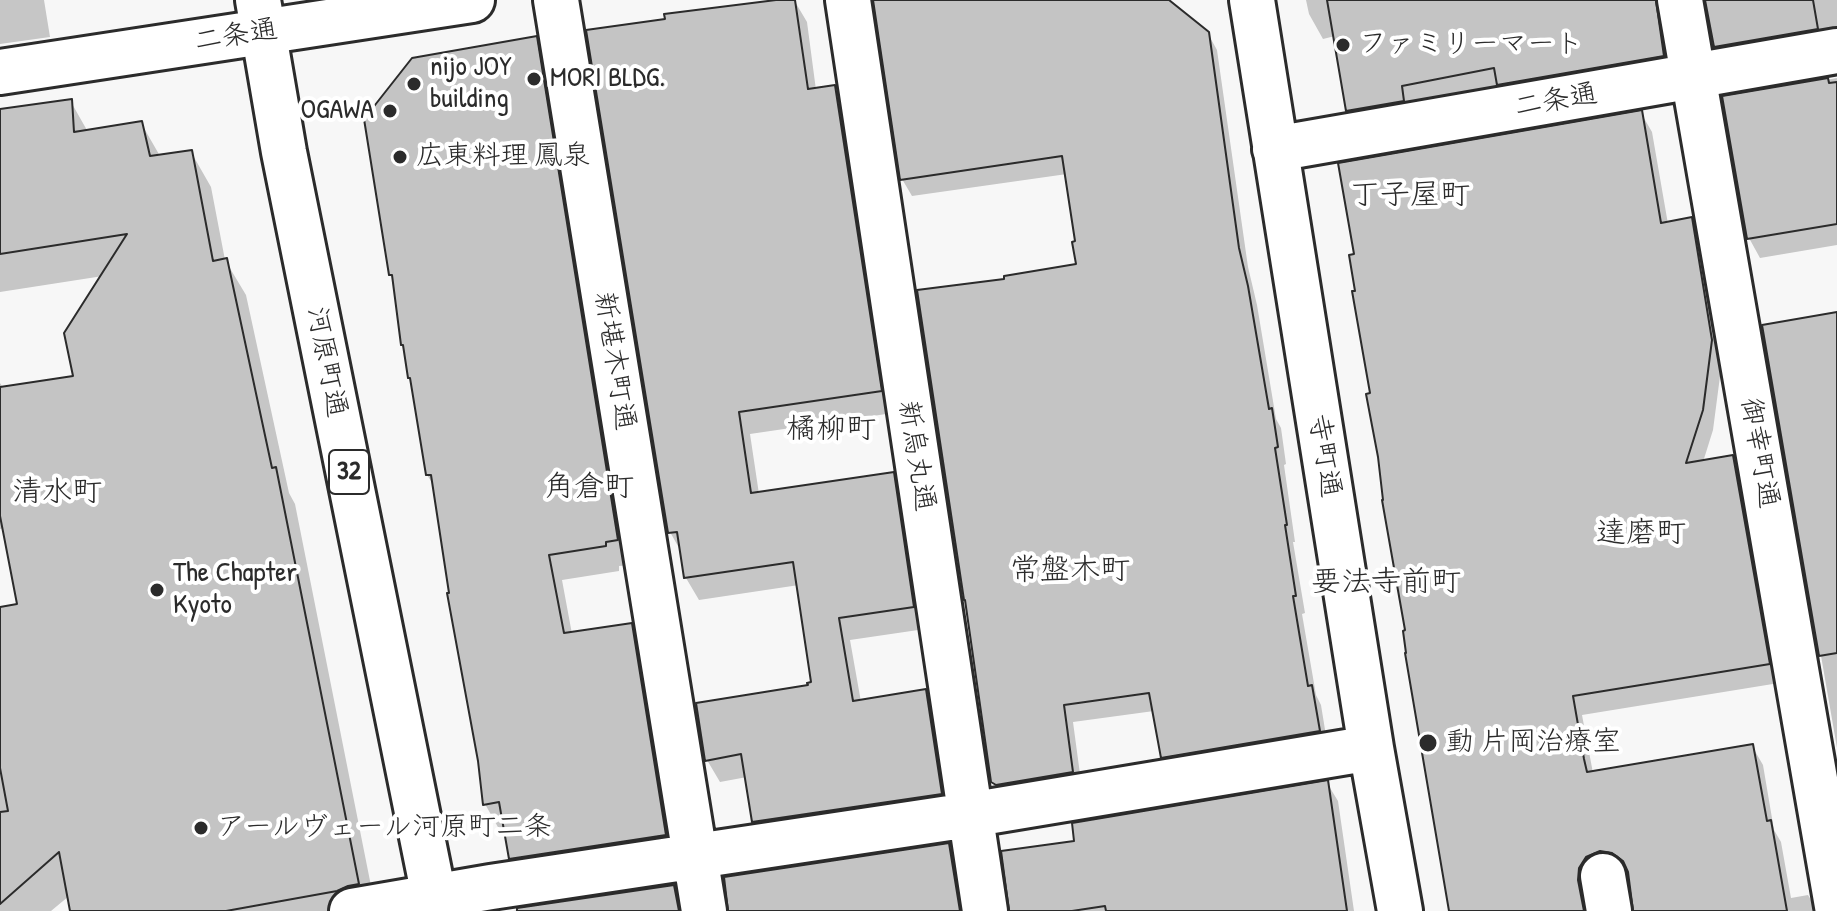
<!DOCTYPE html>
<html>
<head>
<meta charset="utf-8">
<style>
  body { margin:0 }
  canvas { display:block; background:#f7f7f7 }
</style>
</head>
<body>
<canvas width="1837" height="911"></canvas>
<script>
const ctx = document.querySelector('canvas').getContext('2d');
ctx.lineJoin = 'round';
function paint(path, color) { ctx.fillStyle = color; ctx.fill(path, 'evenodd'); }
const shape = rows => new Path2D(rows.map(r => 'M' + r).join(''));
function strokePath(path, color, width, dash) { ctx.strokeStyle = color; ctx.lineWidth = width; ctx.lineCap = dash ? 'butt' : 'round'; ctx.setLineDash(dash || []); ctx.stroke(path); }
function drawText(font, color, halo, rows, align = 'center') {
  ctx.font = font + ' "Patrick Hand","Klee One",sans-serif'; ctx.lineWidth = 8; ctx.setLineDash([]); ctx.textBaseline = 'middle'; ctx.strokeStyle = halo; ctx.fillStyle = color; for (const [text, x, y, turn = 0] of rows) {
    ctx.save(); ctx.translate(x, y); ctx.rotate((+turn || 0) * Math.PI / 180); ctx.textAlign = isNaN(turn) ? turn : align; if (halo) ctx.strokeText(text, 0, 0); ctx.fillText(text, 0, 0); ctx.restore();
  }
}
const shadow = shape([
  [0,0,44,0,50,37,0,44],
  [791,0,794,0,807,22,816,90,834,87,847,109,893,413,750,434,759,494,893,474,905,496,925,629,850,640,861,702,925,691,938,713,953,816,767,844,754,822,747,777,720,782,707,760,813,684,799,585,699,600,686,578,683,555,670,532],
  [875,0,1166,0,1207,32,1217,50,1248,267,1257,305,1276,419,1281,428,1286,464,1284,465,1295,542,1293,542,1305,613,1302,614,1316,695,1321,705,1328,748,1173,774,1163,757,1154,711,1073,722,1082,789,1003,799,993,781,1007,280,1078,266,1077,243,1067,174,912,196,902,179],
  [1306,0,1665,0,1677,80,1362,135,1348,110,1335,36,1323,39,1309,14],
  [1707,0,1837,0,1837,47,1727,66,1715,46],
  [536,38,550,63,631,565,619,566,619,571,562,580,572,634,631,625,645,650,679,860,525,883,511,858,505,828,499,829,485,804,435,487,427,475,395,282,391,275],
  [1837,78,1837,245,1760,258,1749,238,1724,98],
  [71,102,88,132,141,123,160,156,191,152,211,187,225,260,246,295,289,493,295,504,376,911,72,911,69,896,51,911,0,911,0,609,19,606,4,528,0,529,0,383,3,388,75,378,103,276,0,292,0,110],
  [1641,113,1652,132,1668,224,1691,220,1702,239,1722,361,1713,430,1703,462,1732,457,1744,477,1779,683,1582,715,1593,773,1752,746,1763,765,1774,830,1781,842,1791,898,1808,895,1818,911,1635,911,1630,875,1625,872,1610,870,1590,911,1451,911,1409,654],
  [1837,314,1837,748,1764,327],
  [1327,783,1338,801,1354,911,1011,911,1077,843],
  [948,846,958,864,966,911,730,911],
  [673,887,684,905,685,911,513,911]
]);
const building = shape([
  [776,0,795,0,808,89,835,85,882,391,739,412,751,493,894,472,914,607,839,618,853,701,926,689,942,794,752,822,741,754,705,761,696,703,808,685,807,683,811,682,793,562,684,578,677,532,668,533,586,30,665,19,664,14,776,0],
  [873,0,1169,0,1209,32,1239,248,1248,286,1269,409,1272,408,1278,447,1275,448,1287,525,1285,525,1296,596,1293,596,1308,686,1312,685,1320,731,1161,758,1149,693,1064,705,1073,772,996,785,991,782,965,600,964,600,917,290,1004,279,1004,276,1076,264,1072,242,1075,241,1062,156,900,180,873,0],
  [1327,0,1656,0,1664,56,1497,85,1494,68,1402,86,1404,101,1346,111,1327,0],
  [1705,0,1813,0,1818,29,1714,47,1705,0],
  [537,36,618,540,606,542,606,546,549,555,564,633,632,623,666,835,509,859,499,802,483,805,478,761,447,593,449,593,431,475,426,475,410,378,408,378,403,345,401,345,392,275,389,275,364,119,412,58,537,36],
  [1828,78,1829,83,1837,82,1837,224,1747,239,1722,96,1828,78],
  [72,99,74,132,142,121,150,156,192,150,213,261,227,258,272,468,276,467,359,884,348,886,337,891,226,911,70,911,59,852,0,904,0,812,8,811,0,768,0,607,17,604,0,516,0,387,73,376,64,333,127,234,0,254,0,109,72,99],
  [1642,110,1661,223,1692,217,1712,340,1703,410,1686,463,1733,455,1770,664,1573,696,1584,759,1587,772,1753,744,1767,821,1771,820,1787,911,1633,911,1628,872,1623,861,1612,853,1600,851,1586,857,1579,868,1578,880,1584,911,1449,911,1405,653,1406,653,1403,631,1405,630,1382,500,1383,500,1378,457,1366,394,1370,393,1352,291,1355,291,1349,255,1354,254,1338,163,1642,110],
  [1837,312,1837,653,1819,656,1762,325,1837,312],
  [1328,780,1347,911,1106,911,1105,906,1072,911,1009,911,1001,851,1074,841,1072,823,1328,780],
  [949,843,960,911,728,911,724,877,949,843],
  [674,885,679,911,517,911,517,908,674,885]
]);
const minor = shape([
  [556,0,704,911],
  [848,0,985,911],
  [1252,0,1371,748,1400,911],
  [1680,0,1837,906],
  [0,72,472,0],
  [1275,149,1837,51],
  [1603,876,1609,911],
  [352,911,491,887,969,815,1371,748]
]);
const major = shape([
  [258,0,284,152,437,911]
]);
const markers = [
  [1343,45,8,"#2b2b2b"],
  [534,79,8,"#2b2b2b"],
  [414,84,8,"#2b2b2b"],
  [390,111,8,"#2b2b2b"],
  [400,157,8,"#2b2b2b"],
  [157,590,8,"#2b2b2b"],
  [1428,743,10,"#2b2b2b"],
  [201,828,8,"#2b2b2b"]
];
const shields = [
  [349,472,40]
];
const shieldNames = [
  ["32",349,472]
];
const streetNames = [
  ["二条通",236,36,-9],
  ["二条通",1556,101,-10],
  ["新堪木町通",614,361,81],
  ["河原町通",326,362,79],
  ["御幸町通",1759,453,80],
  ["新烏丸通",916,456,81],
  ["寺町通",1324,456,81]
];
const poiNames = [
  ["ファミリーマート",1359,45],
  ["nijo JOY",430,68],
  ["building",430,100],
  ["MORI BLDG.",550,79],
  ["OGAWA",374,111,"right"],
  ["広東料理 鳳泉",416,157],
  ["The Chapter",173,574],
  ["Kyoto",173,606],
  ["動 片岡治療室",1446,743],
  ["アールヴェール河原町二条",217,828]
];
const neighbourhoodNames = [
  ["丁子屋町",1410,196],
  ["橘柳町",831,430],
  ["角倉町",589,488],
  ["清水町",57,493],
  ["達磨町",1641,534],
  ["常盤木町",1070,571],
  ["要法寺前町",1386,583]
];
paint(shadow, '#0003');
paint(building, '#c4c4c4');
strokePath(building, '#2b2b2b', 2);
strokePath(minor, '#2b2b2b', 50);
strokePath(major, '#2b2b2b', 50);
strokePath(minor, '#fff', 44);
strokePath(major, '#fff', 44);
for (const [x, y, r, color] of markers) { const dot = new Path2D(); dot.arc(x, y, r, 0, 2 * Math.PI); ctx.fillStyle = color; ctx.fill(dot); strokePath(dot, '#fff', 3); }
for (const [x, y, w] of shields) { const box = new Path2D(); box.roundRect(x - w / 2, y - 22, w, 44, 6); ctx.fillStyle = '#fff'; ctx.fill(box); strokePath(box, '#2b2b2b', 2); }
drawText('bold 26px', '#2b2b2b', null, shieldNames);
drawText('28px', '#2b2b2b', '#fff', streetNames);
drawText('28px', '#2b2b2b', '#fff', poiNames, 'left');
drawText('30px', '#2b2b2b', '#fff', neighbourhoodNames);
</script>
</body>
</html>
